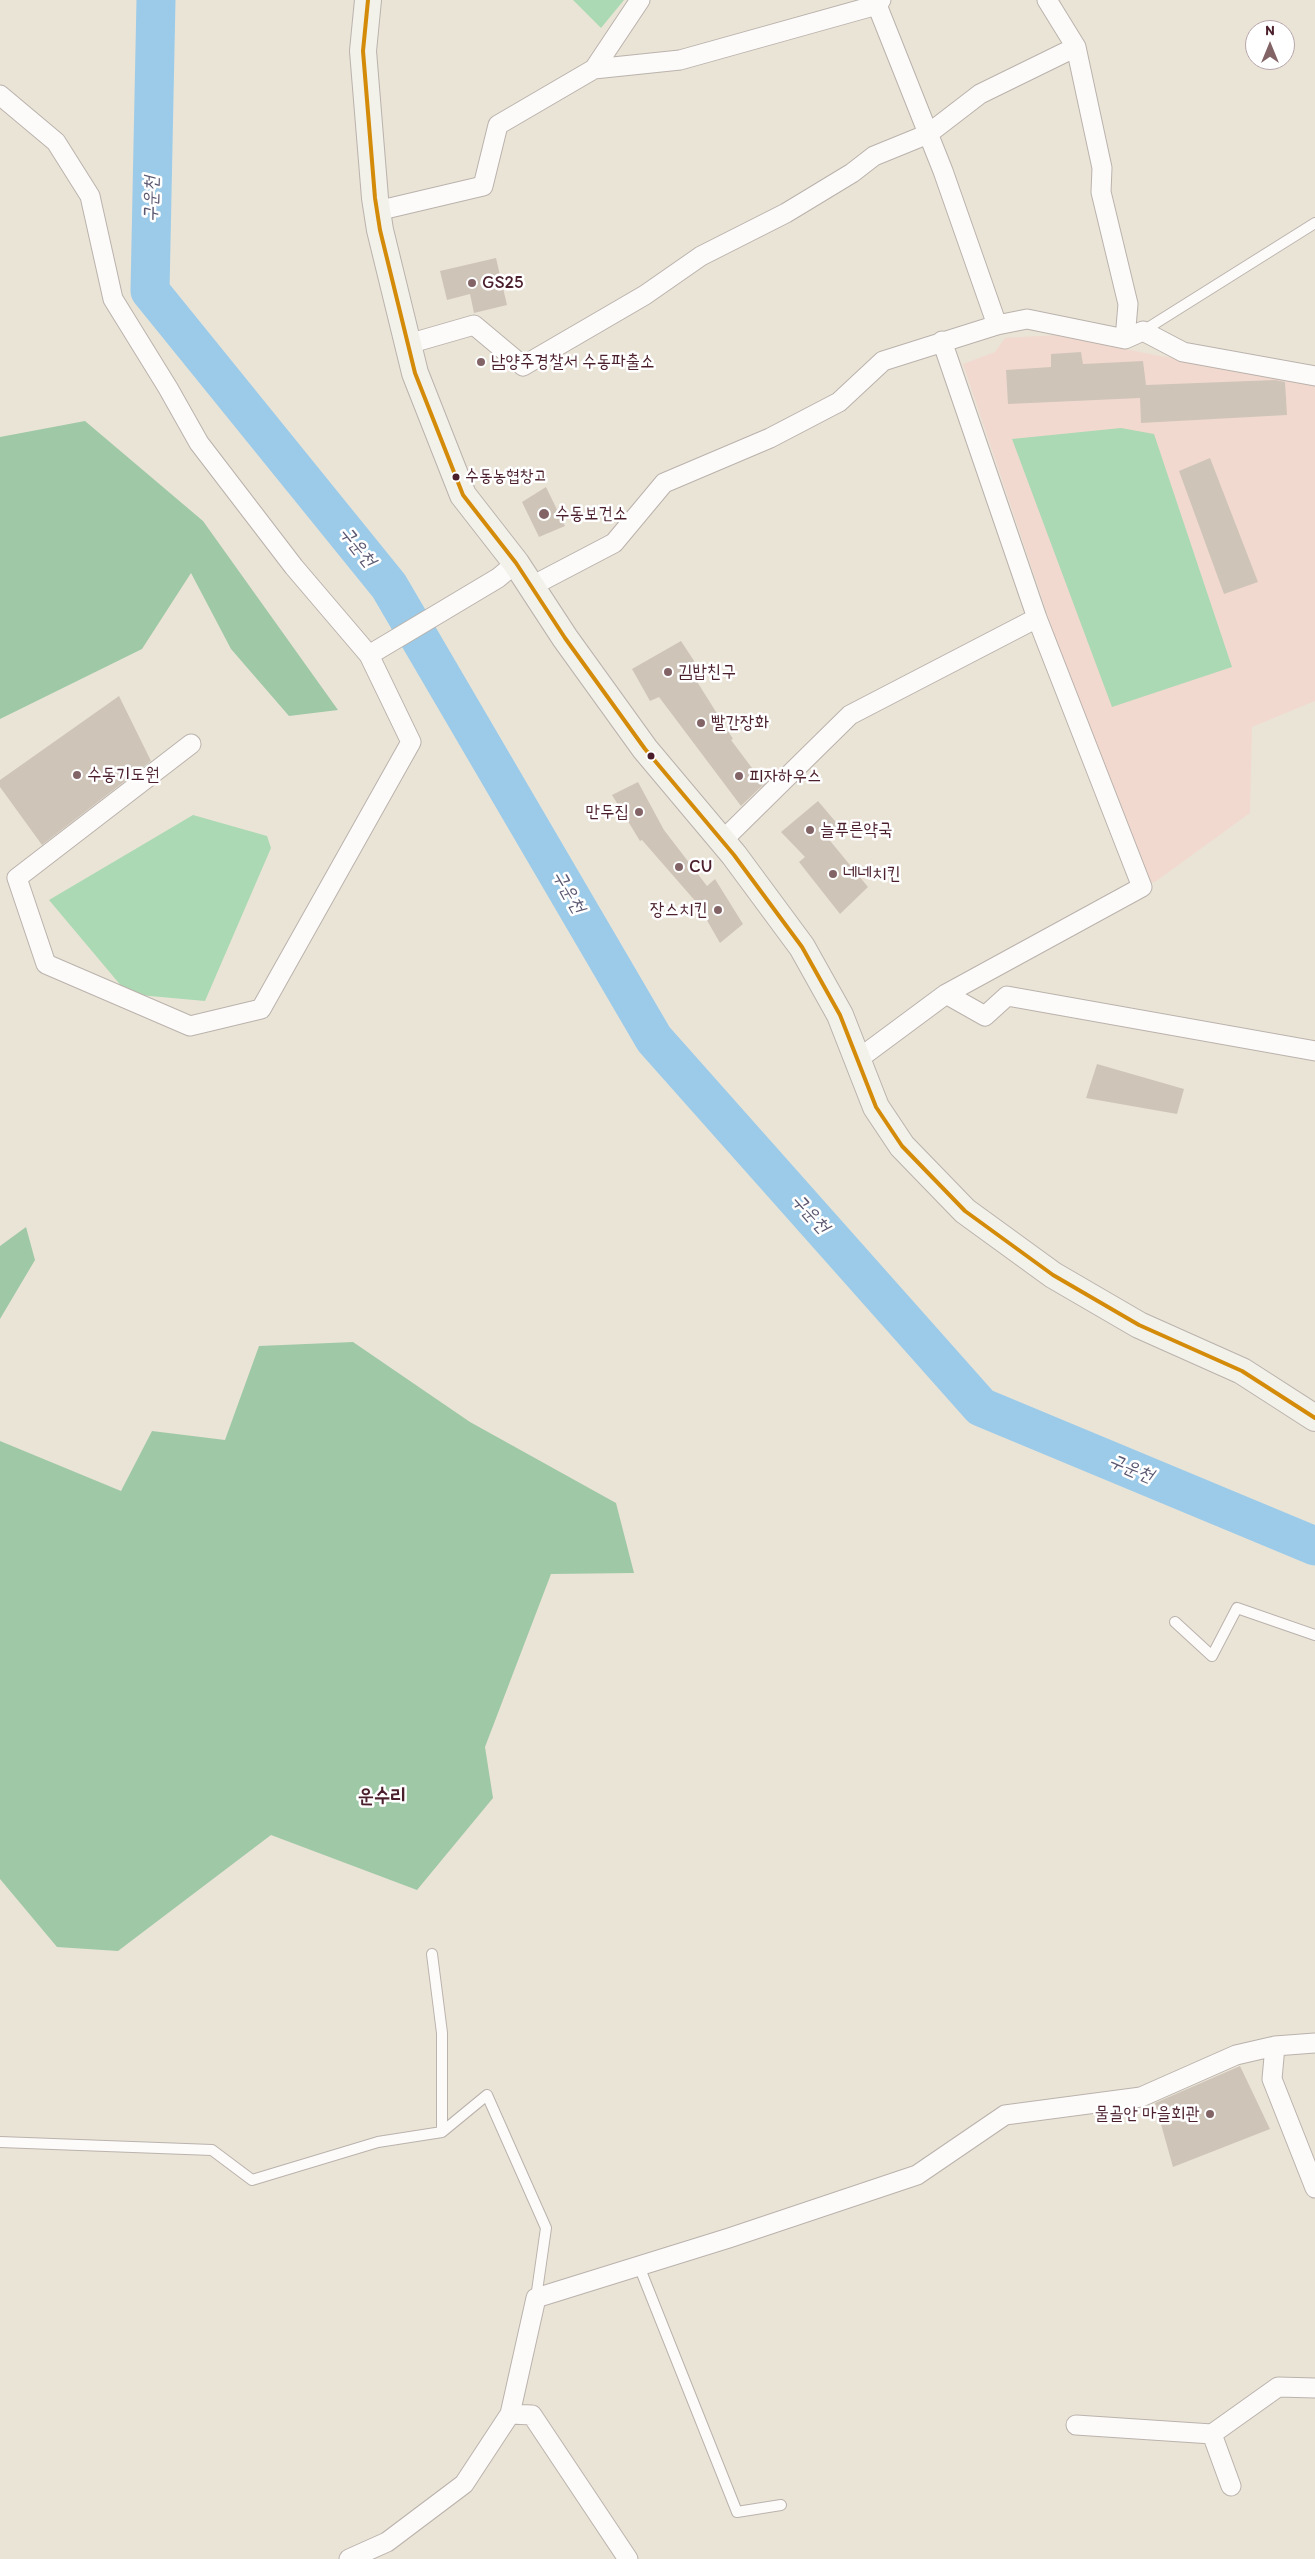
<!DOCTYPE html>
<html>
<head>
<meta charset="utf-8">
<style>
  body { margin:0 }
  #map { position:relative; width:1315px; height:2559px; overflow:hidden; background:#eae4d7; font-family:Itim,sans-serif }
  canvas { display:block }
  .north { position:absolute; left:1245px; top:20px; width:50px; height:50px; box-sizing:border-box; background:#fff; border:1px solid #b7a5aa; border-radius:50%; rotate:0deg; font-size:14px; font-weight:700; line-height:20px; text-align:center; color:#4a1f2b }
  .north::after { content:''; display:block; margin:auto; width:18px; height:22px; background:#826467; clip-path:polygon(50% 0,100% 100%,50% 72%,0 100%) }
</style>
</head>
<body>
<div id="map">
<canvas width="1315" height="2559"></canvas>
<div class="north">N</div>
</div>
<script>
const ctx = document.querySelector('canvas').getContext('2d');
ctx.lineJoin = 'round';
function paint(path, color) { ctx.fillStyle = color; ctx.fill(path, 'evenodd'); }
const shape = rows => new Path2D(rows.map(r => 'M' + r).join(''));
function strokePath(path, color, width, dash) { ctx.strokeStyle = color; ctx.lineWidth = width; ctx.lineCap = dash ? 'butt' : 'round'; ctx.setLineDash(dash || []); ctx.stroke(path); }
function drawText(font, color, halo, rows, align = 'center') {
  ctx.font = font + ' Itim,"Poor Story",sans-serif'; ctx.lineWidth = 5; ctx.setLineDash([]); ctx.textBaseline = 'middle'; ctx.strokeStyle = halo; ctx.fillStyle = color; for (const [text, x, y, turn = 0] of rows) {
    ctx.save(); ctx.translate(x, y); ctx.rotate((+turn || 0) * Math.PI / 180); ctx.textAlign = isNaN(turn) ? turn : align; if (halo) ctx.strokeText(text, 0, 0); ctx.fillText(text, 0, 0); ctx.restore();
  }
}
const built = shape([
  [1056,335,1160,356,1287,376,1315,385,1315,701,1252,727,1250,813,1155,882,1138,884,963,364,995,352,1005,338]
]);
const green = shape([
  [573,0,624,0,601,28],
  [1121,428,1154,434,1232,667,1112,707,1012,439],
  [193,815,267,836,271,848,205,1001,128,994,49,900]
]);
const forest = shape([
  [85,421,203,521,338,710,289,716,231,649,191,573,142,649,0,719,0,437],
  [26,1227,35,1260,0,1319,0,1246],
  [353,1342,470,1422,616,1503,634,1573,551,1574,485,1747,493,1798,417,1890,271,1835,118,1951,57,1947,0,1879,0,1441,121,1491,152,1431,225,1440,259,1346]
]);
const river = shape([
  [156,0,150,291,389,586,654,1039,981,1407,1315,1546]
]);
const building = shape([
  [496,258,507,305,474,313,470,294,447,300,440,271],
  [1081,352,1083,364,1143,361,1146,385,1275,380,1285,382,1287,415,1141,423,1140,398,1008,404,1006,370,1051,367,1051,354],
  [1210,458,1258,582,1224,594,1179,471],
  [546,487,565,526,539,537,522,502],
  [681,641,704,676,696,680,733,739,731,740,764,784,741,806,659,697,650,701,632,669],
  [119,696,151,761,42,845,0,787,0,780],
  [638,782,664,830,707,886,715,879,743,924,720,943,697,903,642,840,640,841,612,795],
  [818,801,840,827,827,837,868,887,840,914,799,862,805,857,781,832],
  [1097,1064,1184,1089,1177,1114,1086,1098],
  [1240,2066,1270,2129,1173,2167,1155,2103]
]);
const lane = shape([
  [1143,331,1315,223],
  [1175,1622,1212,1656,1237,1608,1315,1635],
  [432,1954,442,2033,442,2132],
  [0,2142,212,2150,252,2180,378,2142,442,2132,487,2095,546,2228,536,2298],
  [639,2266,737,2512,781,2505]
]);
const street = shape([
  [1047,0,1076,47,1102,168,1101,192,1128,304,1125,339],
  [877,5,943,171,997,325],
  [594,69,640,0],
  [0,95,56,142,90,196,113,299,168,388,199,443,294,567,369,655,498,578,516,563],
  [377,211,483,186,498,125,594,69,680,60,877,5,881,0],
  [408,344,474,325,523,366,645,295,701,256,786,213,852,173,874,156,928,134,980,94,1076,47],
  [530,587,614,543,664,483,770,438,839,402,883,361,997,325,1027,319,1125,339,1143,331,1183,352,1315,376],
  [191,744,17,878,46,964,190,1026,261,1009,411,742,369,655],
  [722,841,850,715,1037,618],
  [946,994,985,1016,1007,996,1315,1051],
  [857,1060,946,994,1142,887,1037,618,942,341],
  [1275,2046,1272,2079,1315,2188],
  [510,2414,532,2415,628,2559],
  [1076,2425,1212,2434,1278,2387,1315,2388],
  [1212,2434,1231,2486],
  [349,2559,387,2542,464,2484,510,2414,536,2298,729,2238,917,2175,1005,2115,1141,2097,1236,2055,1275,2046,1315,2043]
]);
const secondary = shape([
  [368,0,363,51,375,198,380,230,415,373,463,495,516,563,565,638,645,749,734,855,802,947,840,1015,876,1107,902,1146,965,1211,1053,1275,1139,1325,1242,1371,1315,1418]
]);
const bus1 = shape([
  [368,0,363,51,375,198,380,230,415,373,463,495,516,563,565,638,645,749,734,855,802,947,840,1015,876,1107,902,1146,965,1211,1053,1275,1139,1325,1242,1371,1315,1418]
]);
const markers = [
  [472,283,5,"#826467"],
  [481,362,5,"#826467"],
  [456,477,4.5,"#4a1f2b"],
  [544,514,6,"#826467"],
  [668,672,5,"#826467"],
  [701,723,5,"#826467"],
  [651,756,4.5,"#4a1f2b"],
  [77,775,5,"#826467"],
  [739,776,5,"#826467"],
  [639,812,5,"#826467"],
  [810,830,5,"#826467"],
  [679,867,5,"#826467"],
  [833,874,5,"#826467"],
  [718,910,5,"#826467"],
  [1210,2114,5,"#826467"]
];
const busNames = [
  ["수동농협창고",465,477]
];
const poiNames = [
  ["GS25",482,283],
  ["남양주경찰서 수동파출소",491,362],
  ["수동보건소",555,514],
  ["김밥친구",678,672],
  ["빨간장화",711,723],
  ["수동기도원",87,775],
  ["피자하우스",749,776],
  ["만두집",629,812,"right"],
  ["늘푸른약국",820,830],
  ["CU",689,867],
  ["네네치킨",843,874],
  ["장스치킨",708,910,"right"],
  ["물골안 마을회관",1200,2114,"right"]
];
const waterNames = [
  ["구운천",152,199,-89],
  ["구운천",357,547,51],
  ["구운천",568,892,60],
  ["구운천",810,1214,48],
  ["구운천",1131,1469,23]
];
const quarterNames = [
  ["운수리",382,1797]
];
paint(built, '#f1d9d0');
paint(green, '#abd9b3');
paint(forest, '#9fc8a6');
strokePath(river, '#9bcbe9', 39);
paint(building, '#cfc4b8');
strokePath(lane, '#bab2ac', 12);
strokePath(street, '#bab2ac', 21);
strokePath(secondary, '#bab2ac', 28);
strokePath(lane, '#fcfbf9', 10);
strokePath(street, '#fcfbf9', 19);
strokePath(secondary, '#f2f1ea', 26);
strokePath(bus1, '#d48b09', 4);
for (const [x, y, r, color] of markers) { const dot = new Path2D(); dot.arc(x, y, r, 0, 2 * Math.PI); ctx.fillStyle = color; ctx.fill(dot); strokePath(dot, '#fff', 2); }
drawText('17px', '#4a1f2b', '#fff', busNames, 'left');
drawText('18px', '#4a1f2b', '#fff', poiNames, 'left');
drawText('italic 19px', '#5a5770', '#fff', waterNames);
drawText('bold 20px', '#4a1f2b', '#fff', quarterNames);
</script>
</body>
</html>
